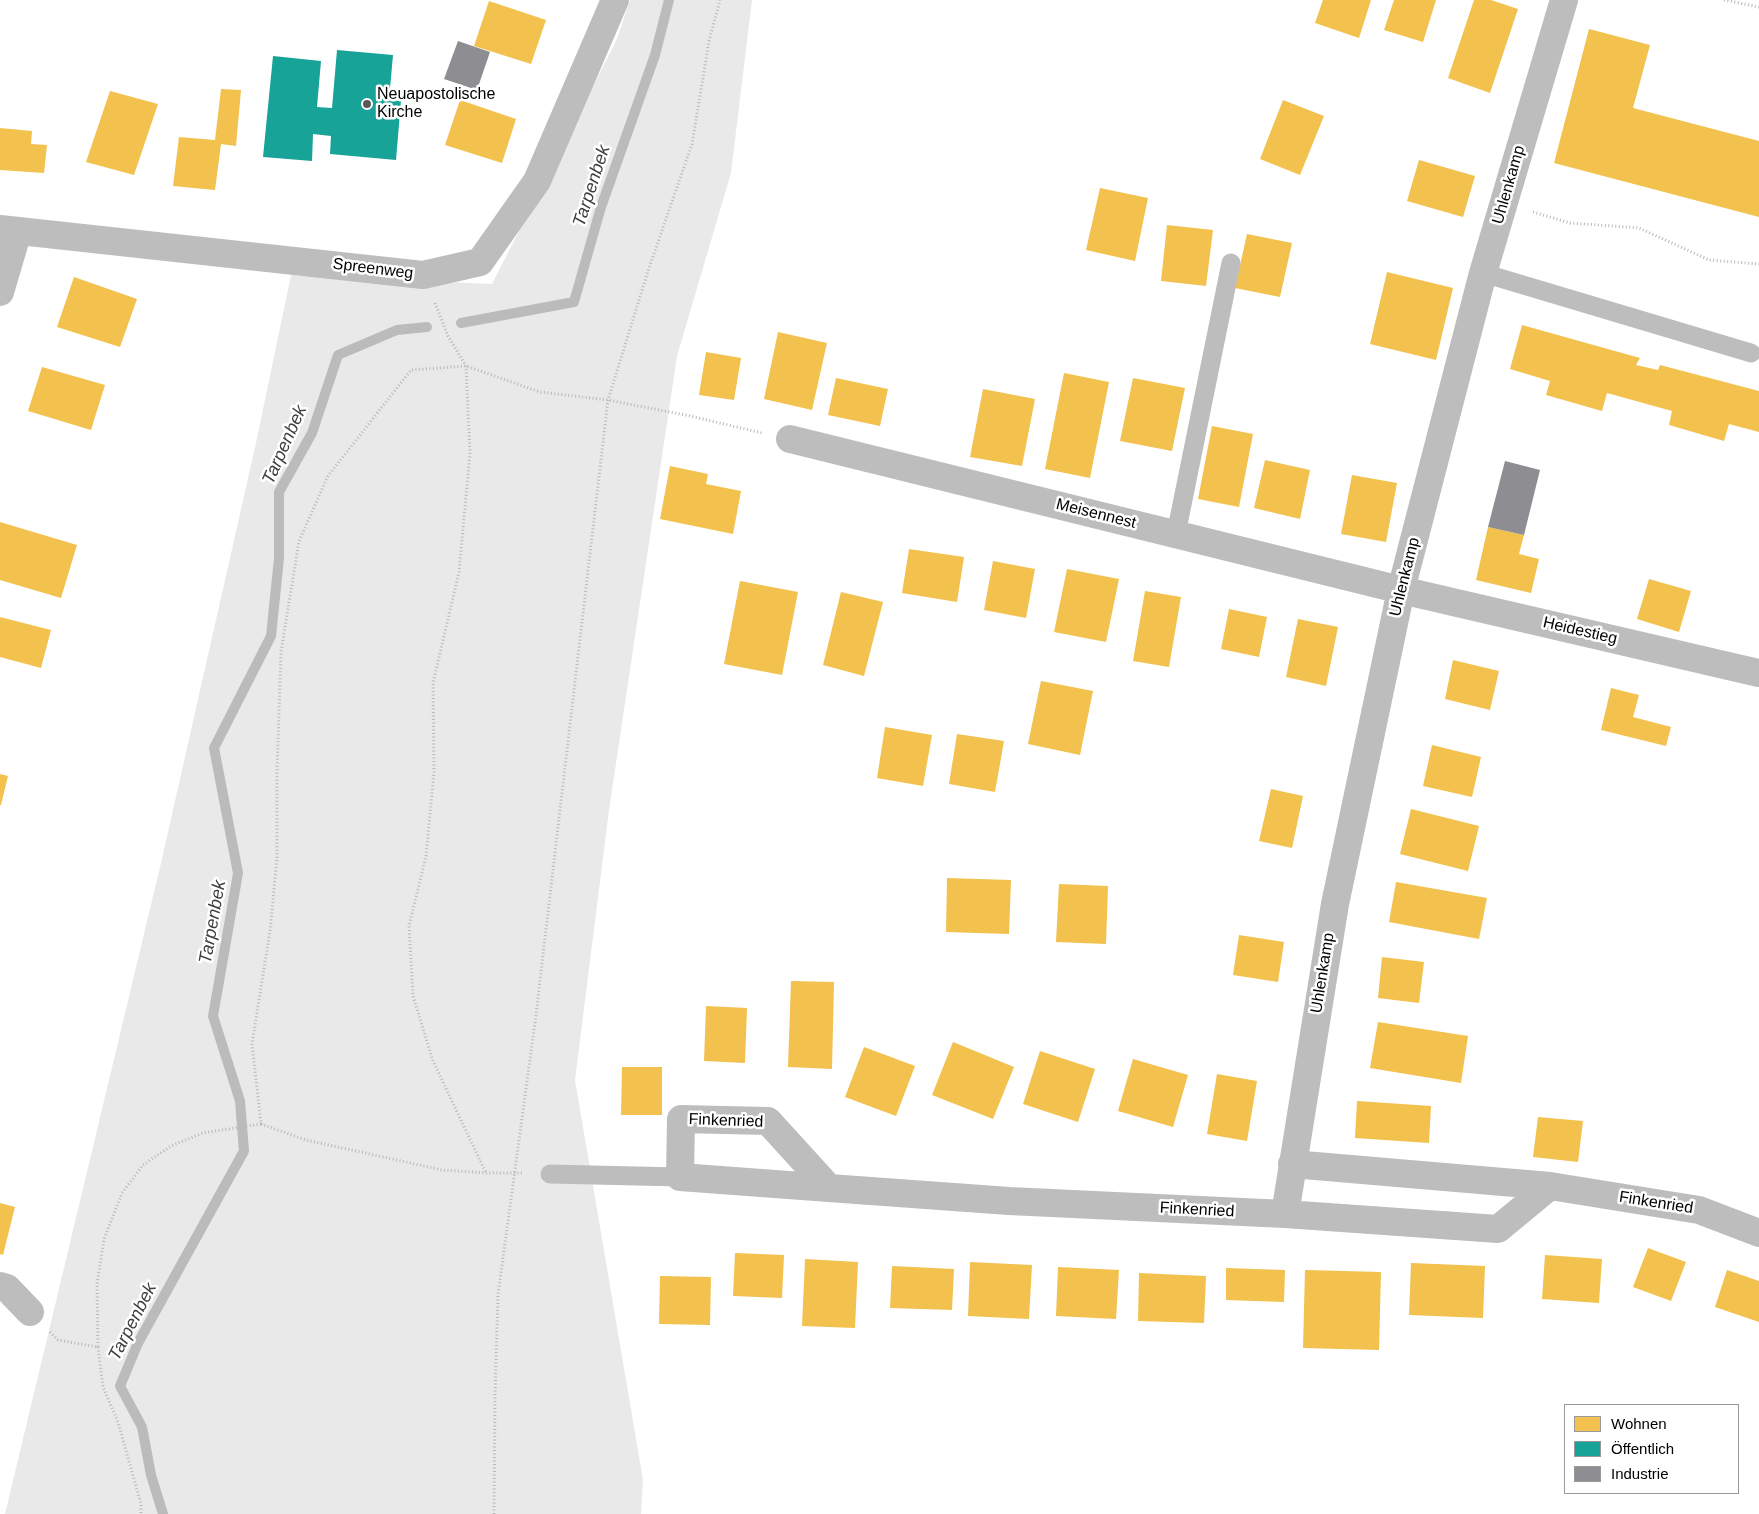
<!DOCTYPE html>
<html>
<head>
<meta charset="utf-8">
<style>
  body { margin:0 }
  #map { position:relative; width:1759px; height:1514px; overflow:hidden; background:#fff; font-family:Arial,sans-serif }
  canvas { display:block }
  .legend { position:absolute; left:1564px; top:1404px; width:175px; height:90px; box-sizing:border-box; background:#fff; border:1px solid #999; margin:0; padding:6px 9px; list-style:none; font-size:15px; color:#000 }
  .legend li { display:flex; align-items:center; gap:10px; height:25px }
  .legend b { width:25px; border:1px solid #999 }
</style>
</head>
<body>
<div id="map">
<canvas width="1759" height="1514"></canvas>
<ul class="legend">
<li><b style="height:14px;background:#f2c14e"></b>Wohnen</li>
<li><b style="height:14px;background:#17a398"></b>Öffentlich</li>
<li><b style="height:14px;background:#8d8d92"></b>Industrie</li>
</ul>
</div>
<script>
const ctx = document.querySelector('canvas').getContext('2d');
ctx.lineJoin = 'round';
function paint(path, color) { ctx.fillStyle = color; ctx.fill(path, 'evenodd'); }
const shape = rows => new Path2D(rows.map(r => 'M' + r).join(''));
function strokePath(path, color, width, dash) { ctx.strokeStyle = color; ctx.lineWidth = width; ctx.lineCap = dash ? 'butt' : 'round'; ctx.setLineDash(dash || []); ctx.stroke(path); }
function drawText(font, color, halo, rows, align = 'center') {
  ctx.font = font + ' Arial,sans-serif'; ctx.lineWidth = 5; ctx.setLineDash([]); ctx.textBaseline = 'middle'; ctx.strokeStyle = halo; ctx.fillStyle = color; for (const [text, x, y, turn = 0] of rows) {
    ctx.save(); ctx.translate(x, y); ctx.rotate((+turn || 0) * Math.PI / 180); ctx.textAlign = isNaN(turn) ? turn : align; if (halo) ctx.strokeText(text, 0, 0); ctx.fillText(text, 0, 0); ctx.restore();
  }
}
const green = shape([
  [630,0,752,0,731,173,677,356,609,810,575,1080,643,1480,641,1514,5,1514,161,863,256,443,291,275,492,284,617,39]
]);
const homes = shape([
  [1323,0,1371,0,1359,38,1315,23],
  [1394,0,1436,0,1423,42,1384,30],
  [1474,0,1491,0,1518,9,1490,93,1448,78],
  [489,1,546,20,531,64,474,46],
  [1589,29,1650,45,1633,108,1759,141,1759,217,1554,163],
  [221,89,241,90,236,146,221,144,215,190,173,186,179,137,215,140],
  [110,91,158,104,134,175,86,162],
  [460,100,516,119,502,163,445,145],
  [1283,100,1324,116,1300,175,1260,159],
  [0,128,32,131,31,144,47,145,44,173,0,170],
  [1419,160,1475,176,1463,217,1407,201],
  [1100,188,1148,198,1135,261,1086,250],
  [1167,225,1213,230,1206,286,1161,281],
  [1247,234,1292,243,1280,297,1235,288],
  [1387,272,1453,288,1436,360,1370,344],
  [74,277,137,299,120,347,57,327],
  [1522,325,1640,358,1636,365,1658,370,1660,365,1759,391,1759,432,1729,424,1724,441,1669,425,1672,411,1607,393,1602,411,1546,395,1550,381,1510,369],
  [778,332,827,343,812,410,764,399],
  [706,352,741,358,734,400,699,395],
  [42,367,105,385,91,430,28,411],
  [1064,373,1109,382,1090,478,1045,469],
  [836,378,888,389,880,426,828,415],
  [1133,378,1185,388,1172,451,1120,441],
  [983,389,1035,399,1022,466,970,457],
  [1212,426,1253,434,1239,507,1198,499],
  [1265,460,1310,470,1300,519,1254,508],
  [670,466,708,474,706,484,741,491,733,534,660,519],
  [1352,475,1397,483,1386,542,1341,534],
  [0,522,77,545,61,598,0,580],
  [1488,527,1524,535,1519,554,1539,559,1531,593,1476,580],
  [909,549,964,557,957,602,902,593],
  [993,561,1035,569,1026,618,984,610],
  [1067,569,1119,579,1106,642,1054,632],
  [1649,579,1691,591,1679,632,1637,619],
  [740,581,798,592,782,675,724,664],
  [1145,591,1181,597,1169,667,1133,661],
  [841,592,883,602,864,676,823,665],
  [1229,609,1267,617,1259,657,1221,649],
  [0,617,51,630,41,668,0,657],
  [1298,619,1338,627,1326,686,1286,677],
  [1453,660,1499,671,1490,710,1445,699],
  [1041,681,1093,691,1080,755,1028,744],
  [1611,688,1639,695,1633,717,1671,727,1666,746,1601,730],
  [885,727,932,735,923,786,877,778],
  [957,734,1004,741,995,792,949,784],
  [1432,745,1481,757,1472,797,1423,786],
  [0,774,8,776,1,805,0,805],
  [1271,789,1303,796,1292,848,1259,841],
  [1411,809,1479,826,1468,871,1400,854],
  [947,878,1011,880,1009,934,946,932],
  [1396,882,1487,898,1479,939,1389,922],
  [1059,884,1108,886,1106,944,1056,942],
  [1239,935,1284,942,1278,982,1233,975],
  [1382,957,1424,962,1419,1003,1378,998],
  [791,981,834,982,832,1069,788,1067],
  [706,1006,747,1008,745,1063,704,1061],
  [1378,1022,1468,1036,1461,1083,1370,1068],
  [953,1042,1014,1067,993,1119,932,1095],
  [864,1047,915,1066,896,1116,845,1097],
  [1040,1051,1095,1069,1078,1122,1023,1104],
  [1133,1059,1188,1075,1173,1127,1118,1111],
  [622,1067,662,1067,662,1115,621,1115],
  [1217,1074,1257,1081,1247,1141,1207,1134],
  [1357,1101,1431,1106,1429,1143,1355,1138],
  [1538,1117,1583,1121,1578,1162,1533,1157],
  [0,1203,15,1207,3,1255,0,1254],
  [1648,1248,1686,1262,1671,1301,1633,1287],
  [735,1253,784,1255,782,1298,733,1296],
  [1545,1255,1602,1259,1599,1303,1542,1299],
  [805,1259,858,1262,855,1328,802,1326],
  [970,1262,1032,1265,1029,1319,968,1316],
  [1411,1263,1485,1266,1483,1318,1409,1315],
  [892,1266,954,1269,952,1310,890,1308],
  [1058,1267,1119,1270,1116,1319,1056,1316],
  [1226,1268,1285,1270,1284,1302,1226,1300],
  [1305,1270,1381,1272,1379,1350,1303,1348],
  [1727,1270,1759,1281,1759,1322,1715,1307],
  [1139,1273,1206,1276,1204,1323,1138,1321],
  [660,1276,711,1277,710,1325,659,1324]
]);
const public = shape([
  [337,50,393,55,389,100,401,101,396,160,330,154,331,136,313,134,312,161,263,157,273,56,321,61,317,107,332,108]
]);
const industry = shape([
  [458,41,490,52,477,90,444,79],
  [1505,461,1540,470,1524,535,1488,527]
]);
const stream = shape([
  [461,323,574,302,601,207,655,55,669,0],
  [163,1514,151,1475,142,1427,120,1386,138,1343,244,1151,240,1101,213,1016,238,873,214,748,271,636,279,558,279,492,312,433,338,355,397,330,427,327]
]);
const path = shape([
  [1724,0,1759,7],
  [1533,212,1570,223,1639,228,1709,260,1759,264],
  [435,303,448,336,466,366,470,453,459,572,433,683,434,772,426,856,409,926,413,996,433,1061,486,1173],
  [261,1124,306,1140,442,1170,486,1173,524,1173],
  [50,1332,58,1340,98,1347,97,1284,104,1239,122,1193,143,1165,171,1146,203,1133,261,1124,252,1044,270,931,277,858,277,773,281,652,299,541,328,476,411,370,466,366,540,392,608,400,690,416,762,433],
  [98,1347,103,1387,118,1422,141,1504,141,1514],
  [494,1514,495,1394,498,1295,536,1015,608,400,648,271,692,144,709,41,720,0]
]);
const lane = shape([
  [1483,273,1751,353],
  [1176,534,1231,263],
  [550,1174,680,1177]
]);
const street = shape([
  [0,229,423,275,480,262,537,181,615,0],
  [0,292,18,231],
  [790,439,1401,590,1759,673],
  [1292,1164,1550,1186,1699,1210,1759,1233],
  [829,1188,768,1121,681,1119,680,1177,829,1188,1009,1201,1285,1214,1498,1229,1550,1186],
  [1285,1214,1335,904,1401,590,1483,273,1564,0],
  [0,1286,7,1288,30,1312]
]);
const markers = [
  [367,104,5,"#595959"]
];
const poiNames = [
  ["Neuapostolische",377,95],
  ["Kirche",377,113]
];
const streetNames = [
  ["Uhlenkamp",1509,185,-74],
  ["Spreenweg",373,269,7],
  ["Meisennest",1096,514,14],
  ["Uhlenkamp",1405,577,-76],
  ["Heidestieg",1580,631,13],
  ["Uhlenkamp",1323,973,-81],
  ["Finkenried",726,1121,2],
  ["Finkenried",1656,1203,9],
  ["Finkenried",1197,1210,3]
];
const waterNames = [
  ["Tarpenbek",592,186,-72],
  ["Tarpenbek",285,445,-66],
  ["Tarpenbek",213,922,-80],
  ["Tarpenbek",133,1322,-63]
];
paint(green, '#e9e9e9');
paint(homes, '#f2c14e');
paint(public, '#17a398');
paint(industry, '#8d8d92');
strokePath(stream, '#bbb', 10);
strokePath(path, '#b8b8b8', 3, [1, 2.5]);
strokePath(lane, '#bdbdbd', 19);
strokePath(street, '#bdbdbd', 28);
for (const [x, y, r, color] of markers) { const dot = new Path2D(); dot.arc(x, y, r, 0, 2 * Math.PI); ctx.fillStyle = color; ctx.fill(dot); strokePath(dot, '#fff', 2); }
drawText('16px', '#000', '#fff', poiNames, 'left');
drawText('16px', '#000', '#fff', streetNames);
drawText('italic 18px', '#3f3f3f', '#fff', waterNames);
</script>
</body>
</html>
